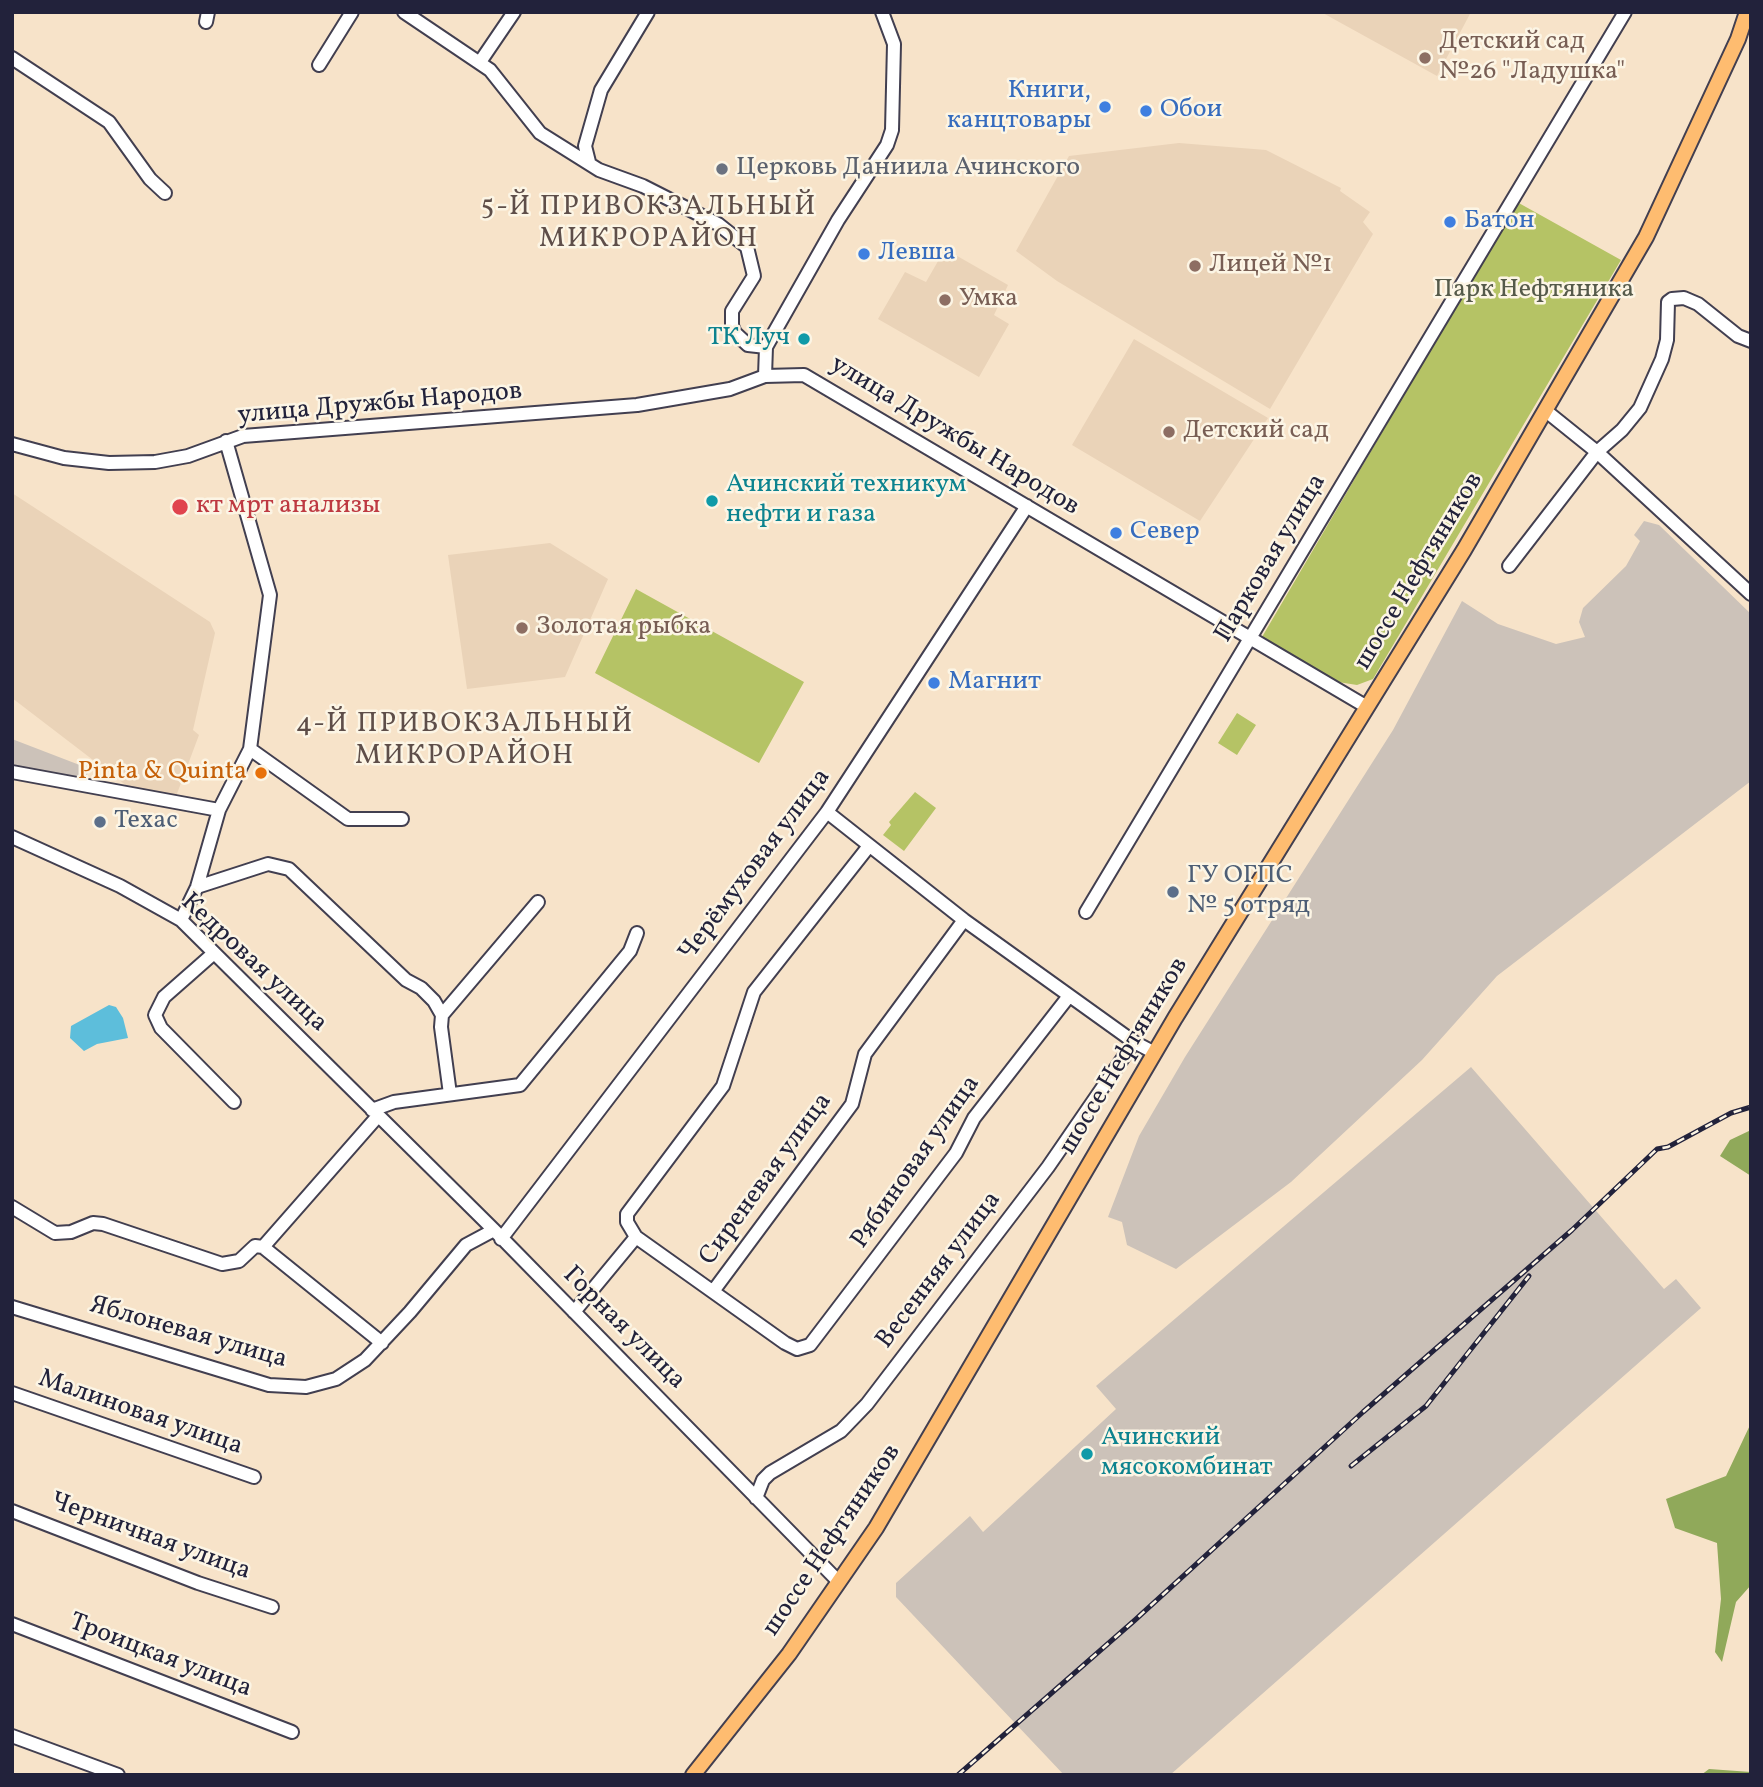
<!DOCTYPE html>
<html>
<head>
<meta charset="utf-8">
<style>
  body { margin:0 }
  #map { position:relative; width:1763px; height:1787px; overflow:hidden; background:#f7e3c9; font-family:Vollkorn,serif }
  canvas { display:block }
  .frame { position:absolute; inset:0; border:14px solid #22223b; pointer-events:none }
</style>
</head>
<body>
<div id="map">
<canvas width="1763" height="1787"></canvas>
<div class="frame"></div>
</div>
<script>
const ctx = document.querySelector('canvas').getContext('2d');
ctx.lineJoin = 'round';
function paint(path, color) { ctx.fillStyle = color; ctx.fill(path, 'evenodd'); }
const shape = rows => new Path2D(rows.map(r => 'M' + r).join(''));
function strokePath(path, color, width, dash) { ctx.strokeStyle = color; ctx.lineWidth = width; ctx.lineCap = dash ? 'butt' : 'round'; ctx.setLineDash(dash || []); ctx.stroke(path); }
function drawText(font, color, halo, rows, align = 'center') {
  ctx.font = font + ' Vollkorn,serif'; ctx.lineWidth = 5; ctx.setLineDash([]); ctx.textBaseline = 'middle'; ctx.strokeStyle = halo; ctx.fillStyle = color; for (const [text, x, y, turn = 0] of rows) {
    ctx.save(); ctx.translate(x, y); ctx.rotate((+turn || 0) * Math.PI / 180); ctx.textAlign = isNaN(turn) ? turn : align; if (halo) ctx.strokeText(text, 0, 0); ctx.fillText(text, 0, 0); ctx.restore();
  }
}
const built = shape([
  [1321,12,1471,12,1437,76],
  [1179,143,1266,150,1341,188,1340,191,1370,212,1363,222,1373,234,1270,409,1057,281,1016,251,1069,156],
  [945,249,1008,285,994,315,1009,324,979,377,878,319,905,272,926,282],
  [1134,339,1268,418,1200,521,1072,445],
  [12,493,210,622,215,633,193,730,199,735,175,799,127,786,12,698],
  [550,543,608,579,565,677,467,689,448,555]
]);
const industrial = shape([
  [1644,521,1659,525,1751,614,1751,781,1497,976,1422,1060,1291,1182,1176,1269,1127,1245,1122,1222,1108,1217,1139,1136,1185,1057,1393,730,1462,601,1498,624,1556,644,1585,637,1579,622,1583,608,1626,566,1640,541,1634,535],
  [12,739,90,769,83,782,12,767],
  [1471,1067,1664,1289,1676,1279,1701,1308,1170,1775,1064,1775,896,1597,896,1583,970,1516,983,1532,1116,1409,1096,1386]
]);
const green = shape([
  [1517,202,1621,260,1373,679,1357,685,1338,682,1262,637],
  [636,589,804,682,759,763,595,673],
  [1237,713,1256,725,1237,755,1218,743],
  [915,792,936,808,904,851,883,835,891,825,889,822]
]);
const forest = shape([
  [1751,1130,1751,1176,1720,1156,1730,1140],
  [1751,1423,1751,1585,1736,1602,1722,1662,1715,1652,1721,1599,1717,1543,1675,1528,1666,1499,1726,1476],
  [1709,1769,1751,1772,1751,1774,1701,1775]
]);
const water = shape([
  [109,1005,116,1007,123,1018,128,1038,97,1044,84,1051,70,1038,71,1026]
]);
const minor = shape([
  [404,12,490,70,540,133,599,170,643,186,718,224,747,247,754,276,732,311,732,326,735,333,748,345,766,347],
  [206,22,208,12],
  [12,58,109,122,150,179,165,193],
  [480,62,514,12],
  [319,65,352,12],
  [589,162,585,146,601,90,648,12],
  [765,376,766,347,838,220,887,145,892,130,894,44,882,12],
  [1546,411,1597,452,1751,594],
  [12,444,64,458,109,463,155,462,188,456,243,436,637,405,730,389,765,376,804,375,1367,707],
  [1509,566,1597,452,1622,430,1640,408,1662,359,1667,340,1668,302,1672,299,1684,298,1698,304,1738,336,1751,341],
  [250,749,348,819,402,819],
  [12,772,219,810],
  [827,812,964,920,1134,1042,1155,1053],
  [12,837,120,886,181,920,494,1230,839,1582],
  [869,846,754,992,723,1086,627,1214,627,1222,636,1237,785,1343,797,1349,810,1345,956,1153,974,1118,1069,996],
  [197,887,268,864,289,869,406,980,421,988,434,1001,442,1015,441,1027,450,1094],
  [1086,912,1625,12],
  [181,920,197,887,219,810,250,749,270,595,226,441],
  [214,953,164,997,155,1015,161,1028,234,1102],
  [442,1015,538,902],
  [372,1110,394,1102,520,1085,630,951,637,933],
  [12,1207,55,1233,71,1232,93,1223,103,1224,222,1264,239,1261,255,1246,263,1247],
  [501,1239,827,812,1027,506],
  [263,1247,378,1116],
  [263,1247,382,1343],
  [714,1290,852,1104,865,1054,964,920],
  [12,1307,269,1385,306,1387,336,1379,365,1360,410,1312,466,1245,494,1230],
  [574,1312,636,1237],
  [12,1393,254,1477],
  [756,1498,763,1480,770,1473,841,1431,867,1404,1048,1167,1134,1042],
  [12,1511,198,1583,272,1607],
  [12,1624,292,1732],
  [12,1736,118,1775]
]);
const major = shape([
  [693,1775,789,1654,876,1528,1175,1018,1464,550,1646,237,1738,39,1747,12]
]);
const rail = shape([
  [1351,1466,1426,1406,1529,1276],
  [958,1775,1135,1620,1363,1412,1572,1230,1657,1149,1668,1147,1731,1113,1751,1107]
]);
const markers = [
  [1425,58,7,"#8d6e63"],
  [1105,107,7,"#3f7fe0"],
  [1146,111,7,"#3f7fe0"],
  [722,169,7,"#6b7280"],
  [1450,222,7,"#3f7fe0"],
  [864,254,7,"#3f7fe0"],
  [1195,266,7,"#8d6e63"],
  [945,300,7,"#8d6e63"],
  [804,339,7,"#0f9aa8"],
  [1169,432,7,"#8d6e63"],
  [712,501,7,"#0f9aa8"],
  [180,507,9,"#e0444e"],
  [1116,533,7,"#3f7fe0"],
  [522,628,7,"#8d6e63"],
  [934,683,7,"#3f7fe0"],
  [261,773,7,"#e8710a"],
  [100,822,7,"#5c6f8a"],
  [1173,892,7,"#5c6f8a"],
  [1087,1454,7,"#0f9aa8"]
];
const educationNames = [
  ["Детский сад",1439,43],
  ["№26 \"Ладушка\"",1439,73],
  ["Лицей №1",1209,266],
  ["Умка",959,300],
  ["Детский сад",1183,432],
  ["Золотая рыбка",536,628]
];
const shopNames = [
  ["Книги,",1091,92,"right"],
  ["канцтовары",1091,122,"right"],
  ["Обои",1160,111],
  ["Батон",1464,222],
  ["Левша",878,254],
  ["Север",1130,533],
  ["Магнит",948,683]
];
const worshipNames = [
  ["Церковь Даниила Ачинского",736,169]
];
const parkNames = [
  ["Парк Нефтяника",1534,291]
];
const cultureNames = [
  ["ТК Луч",790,339,"right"],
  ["Ачинский техникум",726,486],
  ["нефти и газа",726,516],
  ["Ачинский",1101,1439],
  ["мясокомбинат",1101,1469]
];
const streetNames = [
  ["улица Дружбы Народов",380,405,-5],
  ["улица Дружбы Народов",954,437,31],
  ["Парковая улица",1272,559,-59],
  ["шоссе Нефтяников",1420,572,-59],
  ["Черёмуховая улица",756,866,-53],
  ["Кедровая улица",253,964,43],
  ["шоссе Нефтяников",1125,1057,-59],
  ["Рябиновая улица",917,1163,-55],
  ["Сиреневая улица",767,1180,-54],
  ["Весенняя улица",940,1271,-53],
  ["Горная улица",623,1329,45],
  ["Яблоневая улица",188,1334,16],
  ["Малиновая улица",140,1414,19],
  ["Черничная улица",150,1538,20],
  ["шоссе Нефтяников",833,1541,-56],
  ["Троицкая улица",160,1657,21]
];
const healthNames = [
  ["кт мрт анализы",196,507]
];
const foodNames = [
  ["Pinta & Quinta",247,773]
];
const serviceNames = [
  ["Техас",114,822],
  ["ГУ ОГПС",1187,877],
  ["№ 5 отряд",1187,907]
];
const neighbourhoodNames = [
  ["5-Й ПРИВОКЗАЛЬНЫЙ",649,209],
  ["МИКРОРАЙОН",649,241],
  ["4-Й ПРИВОКЗАЛЬНЫЙ",465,726],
  ["МИКРОРАЙОН",465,758]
];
paint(built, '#ead3b8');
paint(industrial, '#ccc2b9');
paint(green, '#b5c365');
paint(forest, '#90a95a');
paint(water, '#5dbedb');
strokePath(minor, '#423f50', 16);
strokePath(major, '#423f50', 18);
strokePath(minor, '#fff', 12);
strokePath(major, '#febc70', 14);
strokePath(rail, '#22223b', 5);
strokePath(rail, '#fcf5e5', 2.5, [8]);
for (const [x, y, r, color] of markers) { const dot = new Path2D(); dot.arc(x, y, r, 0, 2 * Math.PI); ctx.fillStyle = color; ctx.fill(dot); strokePath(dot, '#fcf5e5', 2.5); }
drawText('26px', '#785e54', '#fcf5e5', educationNames, 'left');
drawText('26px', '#366cbe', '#fcf5e5', shopNames, 'left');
drawText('26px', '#5b616d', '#fcf5e5', worshipNames, 'left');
drawText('26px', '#555a4a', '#fcf5e5', parkNames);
drawText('26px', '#0d838f', '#fcf5e5', cultureNames, 'left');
drawText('26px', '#22223b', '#fcf5e5', streetNames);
drawText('26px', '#be3a42', '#fcf5e5', healthNames, 'left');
drawText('26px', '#c56008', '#fcf5e5', foodNames, 'right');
drawText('26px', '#4e5e75', '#fcf5e5', serviceNames, 'left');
ctx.letterSpacing = '2px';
drawText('28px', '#5e4e49', '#fcf5e5', neighbourhoodNames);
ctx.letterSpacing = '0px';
</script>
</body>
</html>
